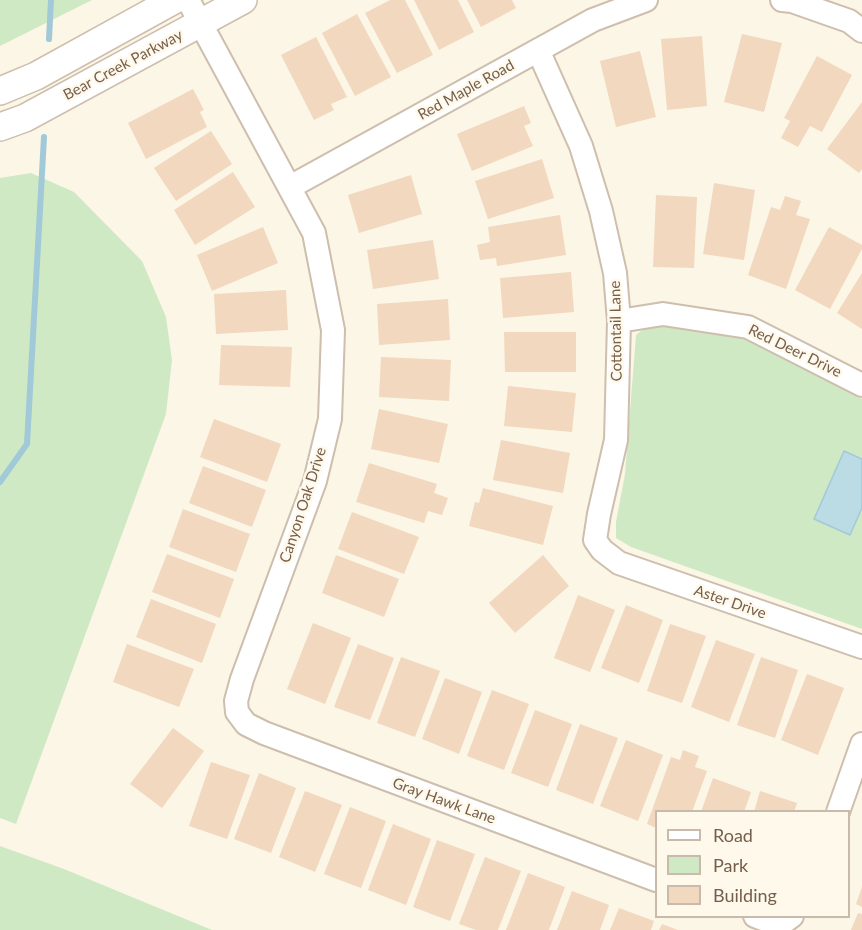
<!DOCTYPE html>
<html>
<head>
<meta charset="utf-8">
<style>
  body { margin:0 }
  #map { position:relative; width:862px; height:930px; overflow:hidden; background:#fcf6e6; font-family:Lato,sans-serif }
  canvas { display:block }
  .legend { position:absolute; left:655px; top:810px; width:195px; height:108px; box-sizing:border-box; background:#fff9ec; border:2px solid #c8bbac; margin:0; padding:8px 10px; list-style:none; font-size:18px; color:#755e4b }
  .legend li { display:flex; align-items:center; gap:12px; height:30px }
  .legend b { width:30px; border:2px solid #c8bbac }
</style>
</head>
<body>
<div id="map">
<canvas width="862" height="930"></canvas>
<ul class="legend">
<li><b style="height:8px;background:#fff"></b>Road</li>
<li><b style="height:16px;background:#d0e9c5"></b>Park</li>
<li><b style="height:16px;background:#f1d8be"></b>Building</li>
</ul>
</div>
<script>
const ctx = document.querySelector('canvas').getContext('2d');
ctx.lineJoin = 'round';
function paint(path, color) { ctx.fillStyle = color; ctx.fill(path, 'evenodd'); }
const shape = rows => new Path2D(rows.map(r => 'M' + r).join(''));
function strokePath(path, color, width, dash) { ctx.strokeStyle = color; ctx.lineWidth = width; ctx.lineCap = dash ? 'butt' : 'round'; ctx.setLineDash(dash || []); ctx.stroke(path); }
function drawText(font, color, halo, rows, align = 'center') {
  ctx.font = font + ' Lato,sans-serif'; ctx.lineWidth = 5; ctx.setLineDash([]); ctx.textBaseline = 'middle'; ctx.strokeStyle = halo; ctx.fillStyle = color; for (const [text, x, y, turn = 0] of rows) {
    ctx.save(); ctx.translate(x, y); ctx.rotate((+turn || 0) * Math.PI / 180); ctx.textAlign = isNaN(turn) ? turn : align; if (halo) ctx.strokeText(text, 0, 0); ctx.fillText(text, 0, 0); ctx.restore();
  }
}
const green = shape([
  [0,0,92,0,0,46],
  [31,173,74,192,142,261,166,317,172,360,166,414,16,824,0,818,0,178],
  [646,327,678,327,746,333,790,356,862,399,862,629,631,547,616,538,616,522,625,474,636,335],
  [0,846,64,869,212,930,0,930]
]);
const water = shape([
  [844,451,862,459,862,508,850,535,814,519,844,451]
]);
const stream = shape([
  [49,39,51,0],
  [0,482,27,444,44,137]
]);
const building = shape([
  [390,0,405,0,433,55,397,73,365,13],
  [414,0,458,0,474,32,439,50],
  [467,0,512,0,516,8,481,27],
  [357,14,391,77,355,96,322,33],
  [742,34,782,43,764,112,724,102],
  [702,36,707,106,667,110,661,39],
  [316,37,347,97,331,104,334,110,314,120,281,55],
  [640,51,656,117,616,127,600,61],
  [817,56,852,75,822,132,810,126,798,147,781,138,790,121,784,118],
  [193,89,204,110,200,112,207,127,146,159,128,123],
  [862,102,862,169,859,173,827,149],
  [524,106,531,123,524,126,533,146,472,171,457,134],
  [211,131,232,164,176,201,154,168],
  [542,159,554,198,488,219,475,181],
  [233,172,255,207,195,245,174,210],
  [411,175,422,214,359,233,348,195],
  [714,183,755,190,744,260,703,254],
  [656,195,697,197,694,268,653,267],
  [785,196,801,201,796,215,810,219,786,289,748,275,771,207,780,210],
  [560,215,566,255,497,266,496,258,480,260,477,245,490,242,488,227],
  [263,227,278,263,212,291,197,255],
  [829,227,862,245,862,249,830,309,795,290],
  [433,240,439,279,373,289,367,250],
  [571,272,574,312,503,318,500,278],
  [862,273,862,329,837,313],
  [286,290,288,330,216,334,214,294],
  [448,299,450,340,379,345,377,304],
  [504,332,576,332,576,372,505,372],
  [221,345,292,347,290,387,219,385],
  [381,357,451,360,449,401,379,397],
  [508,386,576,393,572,432,504,426],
  [379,409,448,424,439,463,371,449],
  [214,419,281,444,267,482,200,457],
  [501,440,570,453,563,493,493,480],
  [369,463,437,484,434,493,448,498,442,515,428,511,424,523,356,502],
  [203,466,266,490,252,527,189,503],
  [483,488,553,506,543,545,469,526,475,502,479,503],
  [183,509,250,534,236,572,169,547],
  [352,512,419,537,404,574,338,549],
  [167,554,234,579,220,618,152,592],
  [336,555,399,579,384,617,322,593],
  [543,555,569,586,515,633,489,603],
  [578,595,615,610,590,672,554,658],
  [151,599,216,624,202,663,136,637],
  [626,605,663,620,639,683,601,668],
  [313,623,351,638,325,704,287,689],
  [670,624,706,636,682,703,647,691],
  [716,640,755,654,729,722,691,707],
  [127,644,194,669,179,707,113,682],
  [358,644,394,658,370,720,334,707],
  [401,657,440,671,415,737,377,723],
  [761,657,798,670,775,738,737,725],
  [807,674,844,688,818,755,781,740],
  [445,678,482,692,459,754,422,739],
  [492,690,529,704,504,770,467,756],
  [535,710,572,724,548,787,511,773],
  [580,724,618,738,593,804,556,790],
  [173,728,204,751,162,808,130,784],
  [626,740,663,755,638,821,600,806],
  [683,750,699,756,695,767,707,771,692,812,656,812,656,828,647,824,671,757,680,760],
  [211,762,250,775,227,839,189,826],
  [259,773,296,788,271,853,234,839],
  [713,778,751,792,744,812,701,812],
  [305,791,342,805,315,872,279,857],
  [760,791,797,803,794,812,754,812],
  [350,807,386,821,361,888,324,874],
  [393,824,431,839,406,905,368,890],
  [437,840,475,854,450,921,413,907],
  [485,857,521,871,498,930,476,930,459,924],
  [528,873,565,887,549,930,506,930],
  [862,887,862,907,856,904],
  [572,891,609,905,600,930,557,930],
  [619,908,654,921,651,930,610,930],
  [858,913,862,914,862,930,851,930],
  [662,924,678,930,659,930]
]);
const minor = shape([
  [188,0,314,233,333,330,330,419,315,481,242,679,236,701,237,712,246,724,264,733,656,880],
  [782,0,792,1,849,21,862,31],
  [538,50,581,146,601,211,615,273,619,321,616,440,599,514,595,540,602,550,619,563,862,647],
  [290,187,593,20,646,0],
  [619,321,663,314,748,327,862,385],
  [838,812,862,744],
  [755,916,768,921,784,922,792,916]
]);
const tertiary = shape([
  [0,91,36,76,174,0],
  [0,127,25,118,243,0]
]);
const streetNames = [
  ["Bear Creek Parkway",123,65,-28],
  ["Red Maple Road",466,90,-29],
  ["Cottontail Lane",616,331,-91],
  ["Red Deer Drive",795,351,26],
  ["Canyon Oak Drive",303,505,-72],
  ["Aster Drive",730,602,19],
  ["Gray Hawk Lane",444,801,20]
];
paint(green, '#d0e9c5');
paint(water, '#bbdbe5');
strokePath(water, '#a1c9d7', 1.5);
strokePath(stream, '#a1c9d7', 6);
paint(building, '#f1d8be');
strokePath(minor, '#cdbead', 26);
strokePath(tertiary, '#cdbead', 30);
strokePath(minor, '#fff', 22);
strokePath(tertiary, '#fff', 27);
drawText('15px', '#755e4b', '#fff9ec', streetNames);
</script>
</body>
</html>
